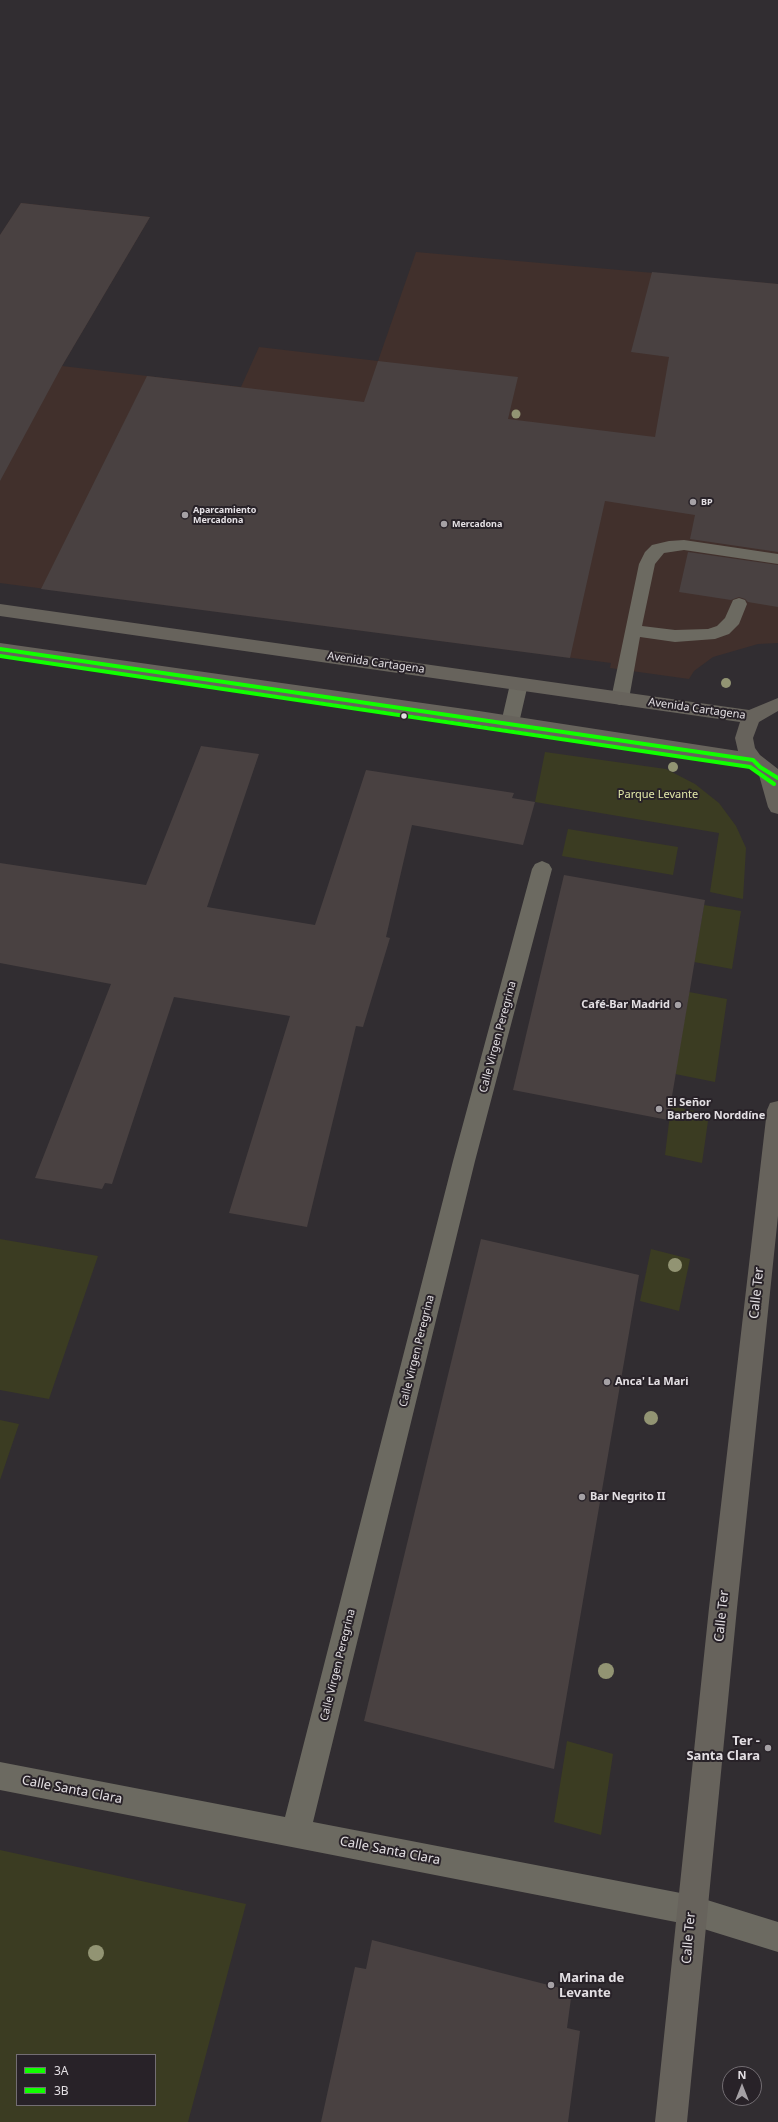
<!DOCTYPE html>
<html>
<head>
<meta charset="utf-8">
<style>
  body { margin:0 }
  #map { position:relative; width:778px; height:2122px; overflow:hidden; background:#312d31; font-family:"Noto Sans",sans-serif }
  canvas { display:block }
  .legend { position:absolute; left:16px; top:2054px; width:140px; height:52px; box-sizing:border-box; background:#282228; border:1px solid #736e73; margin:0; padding:5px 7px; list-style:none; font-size:12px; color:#e3dfe3 }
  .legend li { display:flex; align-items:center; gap:8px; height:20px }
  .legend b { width:20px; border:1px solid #736e73 }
  .north { position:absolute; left:722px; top:2066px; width:40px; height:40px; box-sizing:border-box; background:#282228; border:1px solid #736e73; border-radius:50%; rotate:0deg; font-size:11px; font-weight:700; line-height:16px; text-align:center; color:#e3dfe3 }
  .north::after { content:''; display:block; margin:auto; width:14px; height:18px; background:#a5a1a5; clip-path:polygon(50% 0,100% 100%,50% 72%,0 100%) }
</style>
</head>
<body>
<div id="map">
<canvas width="778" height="2122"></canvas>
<ul class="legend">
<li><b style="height:5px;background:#1f0"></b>3A</li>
<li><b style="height:5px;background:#1f0"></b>3B</li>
</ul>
<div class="north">N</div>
</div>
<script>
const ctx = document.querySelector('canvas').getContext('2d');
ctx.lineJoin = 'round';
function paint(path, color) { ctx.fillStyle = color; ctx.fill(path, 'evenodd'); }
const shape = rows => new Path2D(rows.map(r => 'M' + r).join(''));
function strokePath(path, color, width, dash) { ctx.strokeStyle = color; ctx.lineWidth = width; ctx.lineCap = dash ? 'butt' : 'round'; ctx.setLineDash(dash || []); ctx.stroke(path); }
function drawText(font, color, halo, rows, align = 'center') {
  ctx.font = font + ' "Noto Sans",sans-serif'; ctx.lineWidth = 4; ctx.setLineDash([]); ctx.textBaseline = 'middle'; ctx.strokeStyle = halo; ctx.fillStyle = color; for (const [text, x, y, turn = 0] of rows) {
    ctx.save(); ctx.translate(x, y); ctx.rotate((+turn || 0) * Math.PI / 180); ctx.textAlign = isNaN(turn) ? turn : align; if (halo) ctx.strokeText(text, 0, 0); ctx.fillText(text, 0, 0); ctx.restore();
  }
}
const industrial = shape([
  [21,203,150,217,62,366,241,387,259,347,378,361,416,252,778,284,778,643,758,644,713,657,694,671,689,679,610,668,611,663,0,583,0,235]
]);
const green = shape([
  [545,752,666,769,695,784,719,803,736,826,746,848,743,899,710,892,719,833,535,802],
  [568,829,678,847,673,875,562,856],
  [704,905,741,911,732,969,694,962],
  [689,992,727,999,715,1082,675,1074],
  [671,1106,709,1114,702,1163,665,1155],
  [0,1239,98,1256,49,1399,0,1390],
  [651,1249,690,1259,679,1311,640,1301],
  [0,1420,19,1424,0,1480],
  [567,1741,613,1754,601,1835,554,1822],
  [0,1850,246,1904,188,2122,0,2122],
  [17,2055,155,2055,155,2105,17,2105]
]);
const building = shape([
  [21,203,150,217,62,366,0,481,0,235],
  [652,272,778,284,778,552,690,539,695,515,605,501,570,658,41,589,147,376,364,402,378,361,518,377,508,419,655,437,669,357,631,352],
  [688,552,778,565,778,607,748,602,745,599,739,597,731,600,679,592],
  [201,746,259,754,207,907,315,925,366,770,514,793,512,798,535,802,523,845,412,825,386,937,390,938,363,1027,356,1026,307,1227,229,1213,290,1016,174,997,112,1184,105,1183,102,1189,35,1178,111,984,0,963,0,863,146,885],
  [564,875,705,900,668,1120,513,1090],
  [481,1239,639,1275,554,1769,364,1721],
  [372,1940,572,1991,567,2028,580,2031,568,2122,321,2122,355,1967,366,1969]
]);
const lane = shape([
  [684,540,778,554,778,564,684,550,664,553,655,564,642,626,675,630,708,629,717,626,725,618,733,600,739,598,745,600,747,604,739,624,729,634,715,639,675,642,640,637,629,699,626,703,620,705,614,703,611,699,639,564,645,552,652,545,669,541,684,540],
  [519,678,525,680,528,684,519,723,516,727,510,729,504,727,501,723,510,684,513,680,519,678]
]);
const street = shape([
  [542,861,549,864,552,869,475,1161,313,1822,691,1895,778,1922,778,1952,691,1925,0,1790,0,1762,285,1817,453,1161,532,869,535,864,542,861]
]);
const secondary = shape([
  [0,604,749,710,778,698,778,711,759,722,753,738,755,748,760,755,778,769,778,814,771,812,768,807,759,775,747,766,479,725,0,655,0,643,479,711,738,751,735,738,740,722,0,616,0,604],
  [778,1101,778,1216,737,1608,687,2122,655,2122,709,1608,767,1110,770,1103,778,1101]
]);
const bus1 = shape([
  [0,649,753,760,760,767,778,778]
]);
const bus2 = shape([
  [0,656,750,767,774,784]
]);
const trees = [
  [516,414,4.5],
  [726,683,5],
  [673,767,5],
  [675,1265,7],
  [651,1418,7],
  [606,1671,8],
  [96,1953,8]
];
const markers = [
  [693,502,4,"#a5a1a5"],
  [185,515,4,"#a5a1a5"],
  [444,524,4,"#a5a1a5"],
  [404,716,3.5,"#e3dfe3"],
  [678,1005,4,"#a5a1a5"],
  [659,1109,4,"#a5a1a5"],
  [607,1382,4,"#a5a1a5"],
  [582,1497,4,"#a5a1a5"],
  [768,1748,4,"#a5a1a5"],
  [551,1985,4,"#a5a1a5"]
];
const farPoinames = [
  ["BP",701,502],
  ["Aparcamiento",193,510],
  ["Mercadona",193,520],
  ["Mercadona",452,524]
];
const streetNames = [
  ["Avenida Cartagena",376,663,8],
  ["Avenida Cartagena",697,709,8],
  ["Calle Virgen Peregrina",498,1037,-75],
  ["Calle Virgen Peregrina",417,1351,-76],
  ["Calle Virgen Peregrina",338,1665,-76]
];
const parkNames = [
  ["Parque Levante",658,795]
];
const poiNames = [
  ["Café-Bar Madrid",670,1005,"right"],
  ["El Señor",667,1103],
  ["Barbero Norddíne",667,1116],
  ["Anca' La Mari",615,1382],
  ["Bar Negrito II",590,1497]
];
const nearStreetnames = [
  ["Calle Ter",757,1293,-84],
  ["Calle Ter",722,1616,-84],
  ["Calle Santa Clara",72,1790,11],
  ["Calle Santa Clara",390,1851,11],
  ["Calle Ter",689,1938,-85]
];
const nearPoinames = [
  ["Ter -",760,1741],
  ["Santa Clara",760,1756],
  ["Marina de",559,1978,"left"],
  ["Levante",559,1993,"left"]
];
paint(industrial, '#41302c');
paint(green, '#3b3c22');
paint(building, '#494141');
paint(lane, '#6c6a61');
paint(street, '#6c6a61');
paint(secondary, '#67635c');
strokePath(bus1, '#1f0', 4);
strokePath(bus2, '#1f0', 4);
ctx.fillStyle = '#929473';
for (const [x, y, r] of trees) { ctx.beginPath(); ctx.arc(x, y, r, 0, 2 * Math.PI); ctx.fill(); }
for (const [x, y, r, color] of markers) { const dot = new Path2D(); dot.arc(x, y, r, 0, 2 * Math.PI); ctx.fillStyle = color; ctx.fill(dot); strokePath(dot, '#282228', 1.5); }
drawText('bold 9px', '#e3dfe3', '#282228', farPoinames, 'left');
drawText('11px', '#e3dfe3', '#282228', streetNames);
drawText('11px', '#e2e8a9', '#282228', parkNames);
drawText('bold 11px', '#e3dfe3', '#282228', poiNames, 'left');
drawText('13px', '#e3dfe3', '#282228', nearStreetnames);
drawText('bold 13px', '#e3dfe3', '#282228', nearPoinames, 'right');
</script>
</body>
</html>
